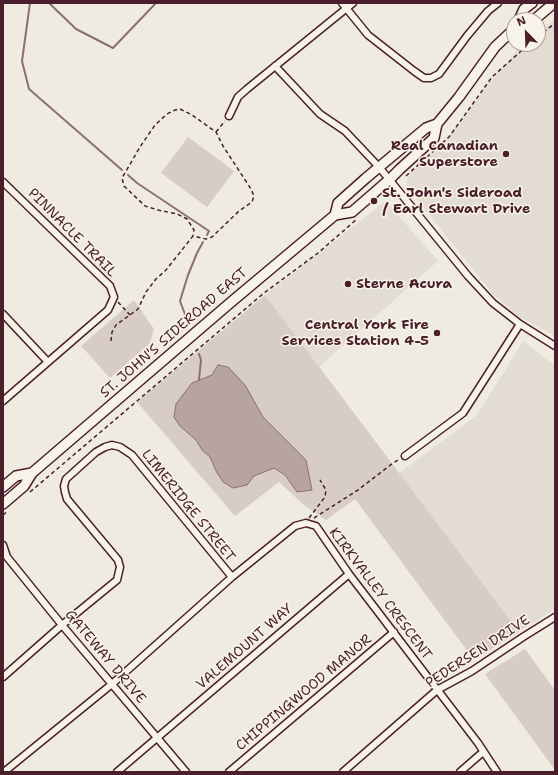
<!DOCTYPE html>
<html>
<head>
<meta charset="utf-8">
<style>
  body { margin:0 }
  #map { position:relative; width:558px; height:775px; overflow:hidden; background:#f0ebe0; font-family:"Shantell Sans",sans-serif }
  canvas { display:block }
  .frame { position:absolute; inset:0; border:4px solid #4a1f2b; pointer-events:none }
  .north { position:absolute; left:506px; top:12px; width:40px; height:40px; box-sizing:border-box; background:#f7f3e8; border:1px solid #b29e9c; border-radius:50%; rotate:337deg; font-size:11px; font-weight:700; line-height:16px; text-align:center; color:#4a1f2b }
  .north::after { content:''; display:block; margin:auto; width:14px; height:18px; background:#4a1f2b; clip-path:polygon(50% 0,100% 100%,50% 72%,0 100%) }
</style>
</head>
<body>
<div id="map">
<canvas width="558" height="775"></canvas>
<div class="frame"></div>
<div class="north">N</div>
</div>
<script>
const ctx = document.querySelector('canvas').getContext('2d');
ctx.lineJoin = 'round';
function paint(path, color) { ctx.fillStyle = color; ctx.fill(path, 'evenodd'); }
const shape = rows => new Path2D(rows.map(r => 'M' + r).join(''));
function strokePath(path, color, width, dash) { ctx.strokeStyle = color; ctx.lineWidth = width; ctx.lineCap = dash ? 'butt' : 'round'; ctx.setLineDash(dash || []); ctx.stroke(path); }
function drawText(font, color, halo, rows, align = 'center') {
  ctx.font = font + ' "Shantell Sans",sans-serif'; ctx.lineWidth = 3; ctx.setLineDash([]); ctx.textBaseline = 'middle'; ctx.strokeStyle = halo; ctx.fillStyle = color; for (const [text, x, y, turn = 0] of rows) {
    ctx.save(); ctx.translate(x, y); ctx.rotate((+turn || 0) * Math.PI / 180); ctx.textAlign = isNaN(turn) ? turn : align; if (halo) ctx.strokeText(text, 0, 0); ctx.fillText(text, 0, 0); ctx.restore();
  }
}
const built = shape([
  [555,19,555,336,518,316,493,294,406,186,408,176,447,139,490,82,522,45,524,44,538,44,538,33],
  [386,201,438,261,319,367,265,295],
  [523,341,555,366,555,609,519,632,399,473,477,415]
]);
const green = shape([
  [188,137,234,171,207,207,161,173],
  [265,295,519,632,474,660,355,499,326,520,304,505,279,482,235,516,137,402],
  [134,300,154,329,150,343,110,378,81,346],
  [525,649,555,690,555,770,485,674]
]);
const water = shape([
  [218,365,228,367,245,385,263,417,306,460,312,490,297,492,285,475,274,468,254,476,247,485,233,488,223,482,216,471,210,457,202,450,196,440,180,426,174,417,176,404,192,383,212,375,218,365]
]);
const stream = shape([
  [30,3,22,61,29,89,122,170],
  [49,3,76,29,113,48,156,3],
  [128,175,137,183,209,231,207,235],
  [186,317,180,301,188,275,197,253,203,242],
  [199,354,201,360,199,380]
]);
const path = shape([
  [538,37,555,23],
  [216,132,225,121],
  [406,176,449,137,492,77,529,44],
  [118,302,130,315],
  [111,341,112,332,116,325,138,309,146,292,156,279,166,270,193,236,206,239,212,237,239,211,252,202,254,196,251,189,223,146,216,132,192,115,180,109,175,110,167,114,155,125,140,147,122,178,124,186,145,206,158,210,177,214,187,219,194,230,193,236],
  [30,492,264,293,318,253,357,219],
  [3,515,8,511],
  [309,518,325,497,326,490,320,480],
  [314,518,358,490,393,463,400,459]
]);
const minor = shape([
  [342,3,368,35,414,71,424,78,431,78,439,74,467,36,488,11,498,3],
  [275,66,320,114,345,131,379,167,468,276,493,303,520,324,555,346],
  [229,116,238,97,247,89,353,3],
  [3,182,110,286,114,297,108,310,3,401],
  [3,314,48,362],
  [405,456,463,413,520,324],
  [3,545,7,557,62,625,186,772],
  [3,677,62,625,117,580,120,567,118,560,67,499,65,492,64,486,66,479,96,452,105,447,112,445,120,447,132,455,232,577],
  [4,772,112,684,232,577,295,526,306,523,316,526,349,574,478,743,497,772],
  [117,772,349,574],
  [229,772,394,632],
  [343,772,437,690,472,671,523,637,555,617],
  [460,772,483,752]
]);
const primary = shape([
  [519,20,524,9,532,3],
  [534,20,554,3],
  [335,215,338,203,366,178,426,128,437,124],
  [3,487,16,476,32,473],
  [3,504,24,486,32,473,230,303,335,215,352,212,390,179,400,169,434,138,437,124,459,97,495,47,514,29]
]);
const markers = [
  [506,154,4,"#4a1f2b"],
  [374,201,4,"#4a1f2b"],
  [348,284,4,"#4a1f2b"],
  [437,333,4,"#4a1f2b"]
];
const poiNames = [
  ["Real Canadian",498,146],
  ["Superstore",498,162],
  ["St. John's Sideroad",382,193,"left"],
  ["/ Earl Stewart Drive",382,209,"left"],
  ["Sterne Acura",356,284,"left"],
  ["Central York Fire",429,325],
  ["Services Station 4-5",429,341]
];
const streetNames = [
  ["PINNACLE TRAIL",72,233,45],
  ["ST. JOHN'S SIDEROAD EAST",174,333,-41],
  ["LIMERIDGE STREET",188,506,51],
  ["KIRKVALLEY CRESCENT",380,594,53],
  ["VALEMOUNT WAY",245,647,-41],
  ["PEDERSEN DRIVE",478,652,-33],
  ["GATEWAY DRIVE",105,657,50],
  ["CHIPPINGWOOD MANOR",304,693,-40]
];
paint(built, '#e3dcd2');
paint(green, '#d8cdc6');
paint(water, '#b7a4a2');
strokePath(water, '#8b6f72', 1);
strokePath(stream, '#8b6f72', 2);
strokePath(minor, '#4a1f2b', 9);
strokePath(primary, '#4a1f2b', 12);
strokePath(path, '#4a1f2b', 1.5, [4, 3]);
strokePath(minor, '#f7f3e8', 6);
strokePath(primary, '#f7f3e8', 9);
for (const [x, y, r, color] of markers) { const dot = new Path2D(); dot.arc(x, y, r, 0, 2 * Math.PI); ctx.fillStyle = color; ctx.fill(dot); strokePath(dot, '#f7f3e8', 1.5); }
drawText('bold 14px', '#4a1f2b', '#f7f3e8', poiNames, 'right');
drawText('14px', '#4a1f2b', '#f7f3e8', streetNames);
</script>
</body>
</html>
